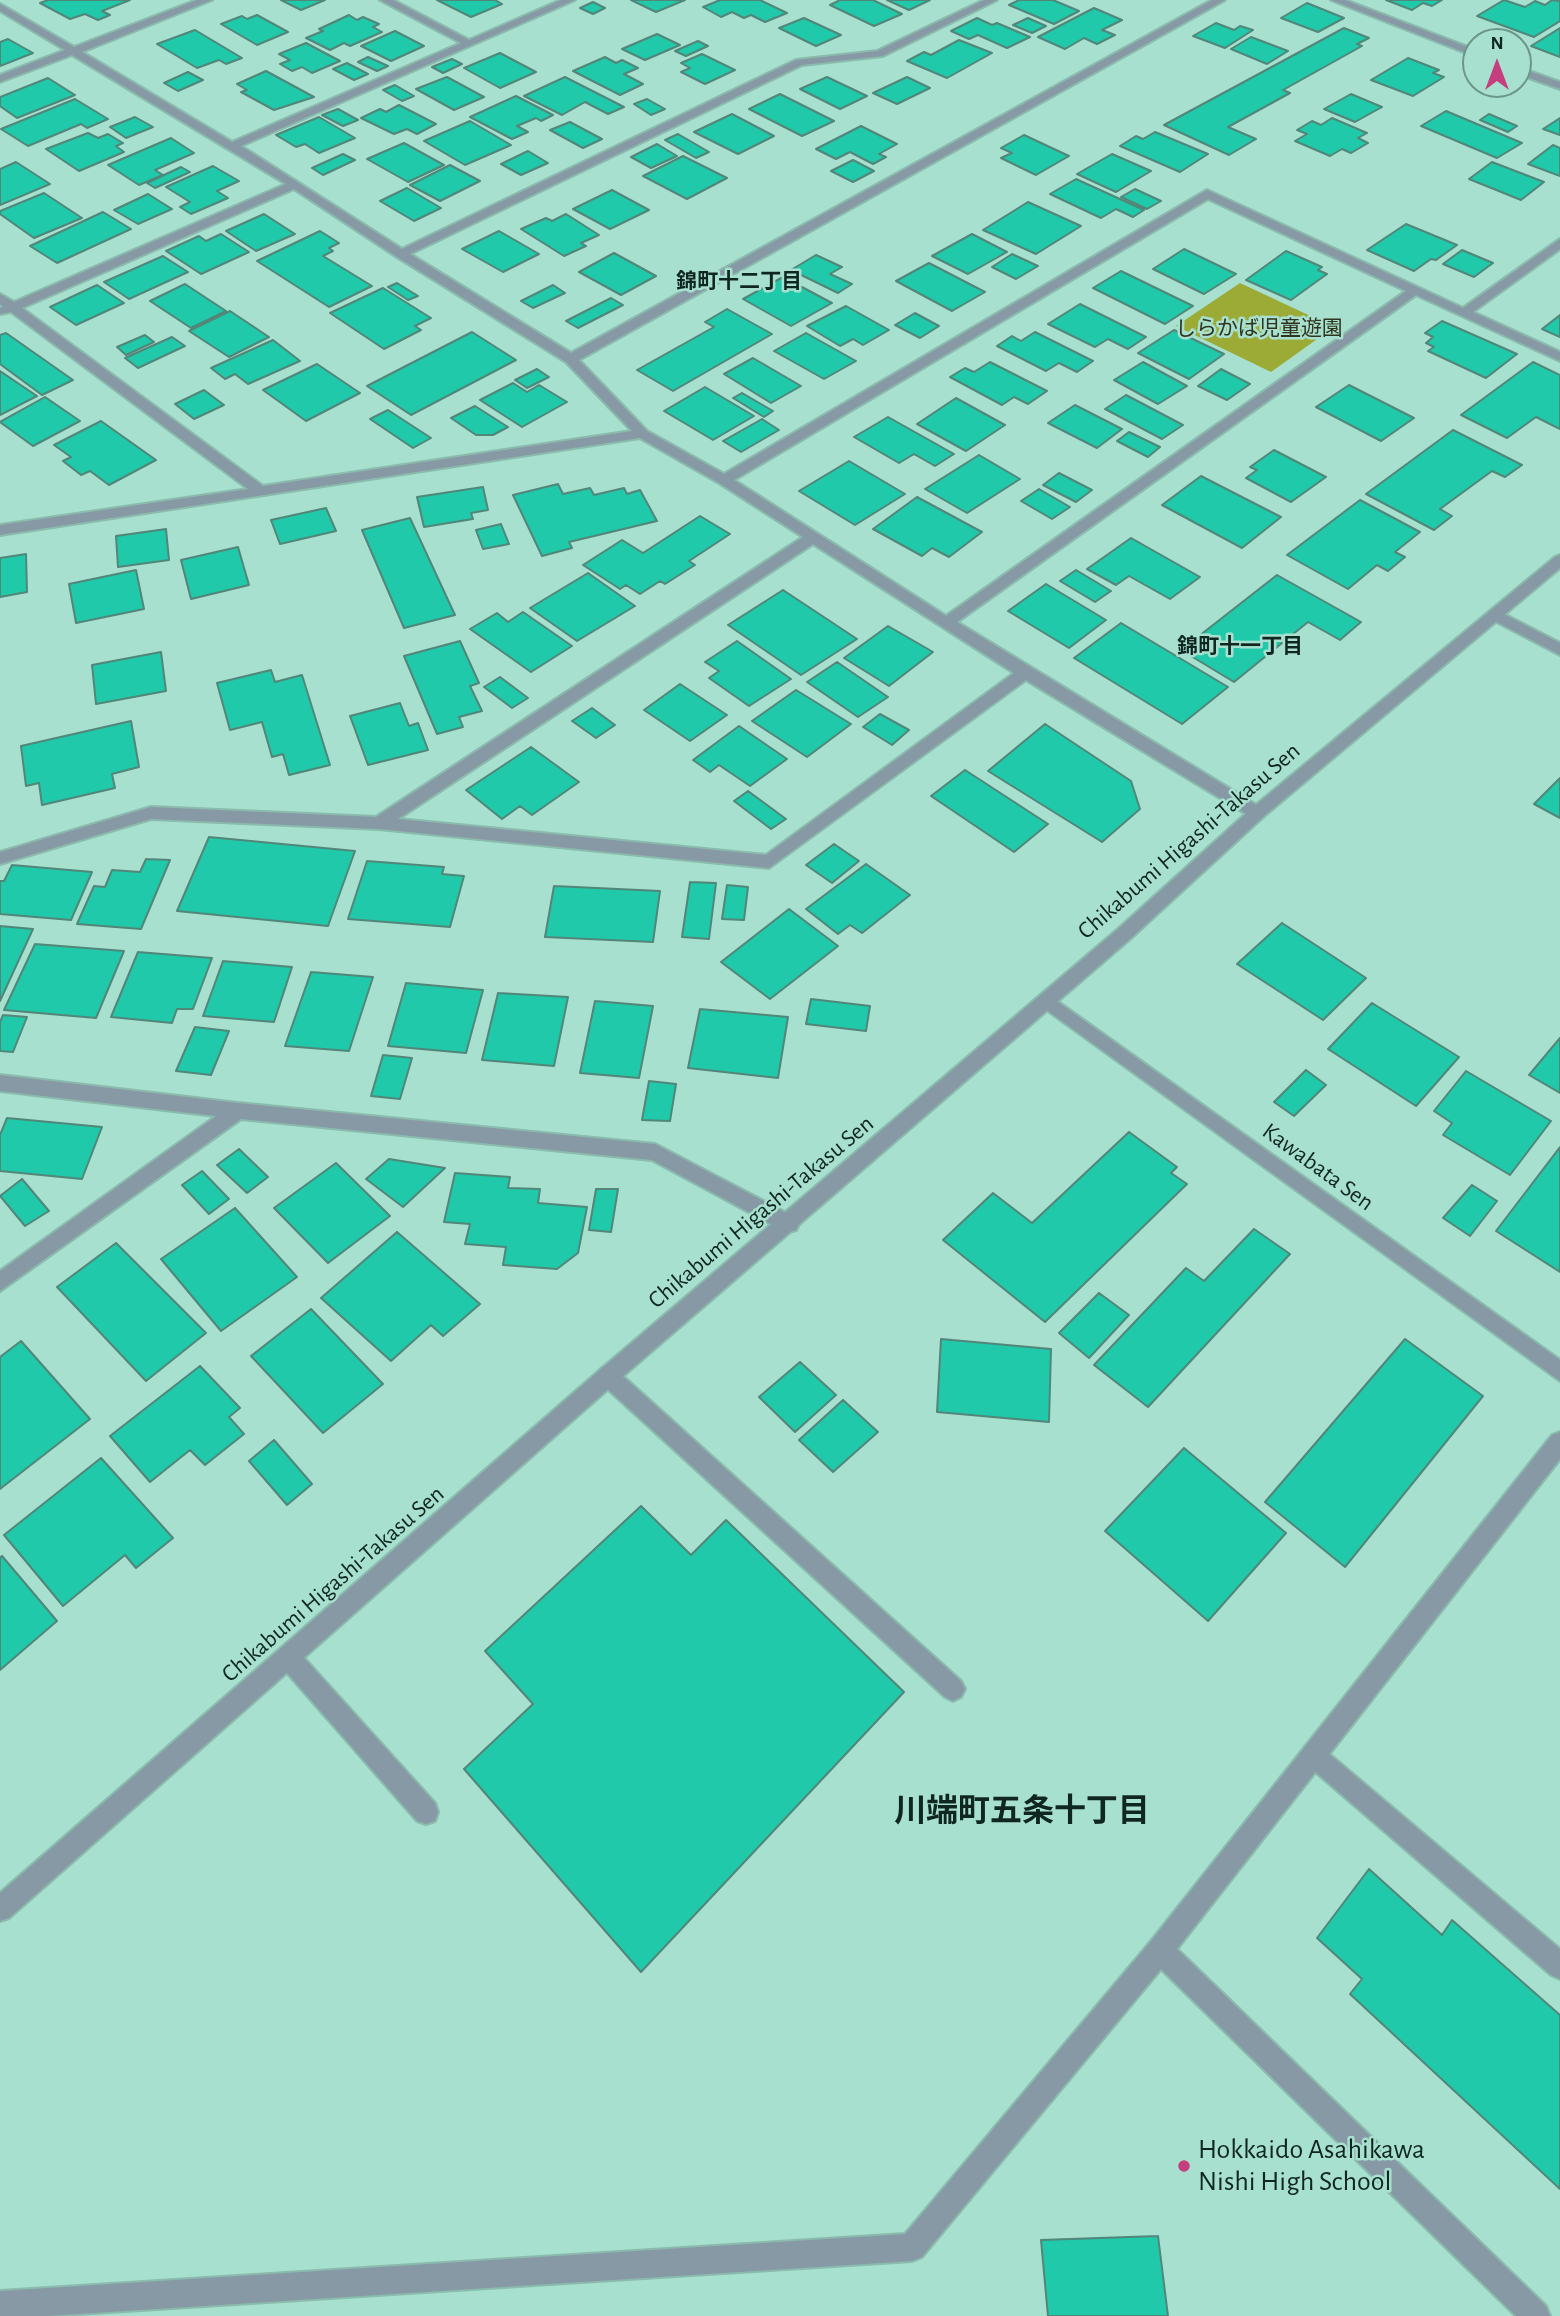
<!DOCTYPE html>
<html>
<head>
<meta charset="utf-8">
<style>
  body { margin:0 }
  #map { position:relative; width:1560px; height:2316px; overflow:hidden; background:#a8e0d0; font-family:"Alegreya Sans",sans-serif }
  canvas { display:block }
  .north { position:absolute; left:1462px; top:28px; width:70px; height:70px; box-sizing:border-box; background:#a8e0d0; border:2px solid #6b968a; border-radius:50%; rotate:0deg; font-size:19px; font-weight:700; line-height:28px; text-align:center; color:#102621 }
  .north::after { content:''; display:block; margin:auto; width:24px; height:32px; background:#c53e7d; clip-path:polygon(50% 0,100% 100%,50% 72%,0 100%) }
</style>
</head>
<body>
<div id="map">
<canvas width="1560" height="2316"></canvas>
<div class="north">N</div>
</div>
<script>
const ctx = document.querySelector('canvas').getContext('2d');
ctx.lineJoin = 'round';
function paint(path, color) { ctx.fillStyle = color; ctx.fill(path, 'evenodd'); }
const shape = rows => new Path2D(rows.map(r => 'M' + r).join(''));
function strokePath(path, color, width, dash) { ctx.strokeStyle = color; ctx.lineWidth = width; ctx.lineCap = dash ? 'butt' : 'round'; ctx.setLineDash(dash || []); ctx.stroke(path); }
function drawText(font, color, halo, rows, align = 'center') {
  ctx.font = font + ' "Alegreya Sans","Noto Sans JP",sans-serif'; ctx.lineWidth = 5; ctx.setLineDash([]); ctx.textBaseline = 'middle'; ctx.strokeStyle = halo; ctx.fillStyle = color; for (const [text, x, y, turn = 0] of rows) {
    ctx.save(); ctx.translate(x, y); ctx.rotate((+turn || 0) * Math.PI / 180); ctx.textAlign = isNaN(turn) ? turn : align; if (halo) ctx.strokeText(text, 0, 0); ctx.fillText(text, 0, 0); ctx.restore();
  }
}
const green = shape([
  [1240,283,1334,327,1271,372,1176,326]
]);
const building = shape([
  [48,0,130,0,102,11,110,15,98,20,85,14,70,19,40,3,48,0],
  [281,0,325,0,301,10,281,0],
  [437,0,495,0,502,4,471,17,437,0],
  [631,0,685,0,656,12,631,0],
  [720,0,760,0,787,13,765,22,751,15,744,18,732,12,721,17,703,7,720,0],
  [840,0,873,0,902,14,874,26,830,5,840,0],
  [887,0,930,0,909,10,887,0],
  [1019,0,1053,0,1079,11,1054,24,1009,5,1019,0],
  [1386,0,1442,0,1432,6,1423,3,1412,10,1386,0],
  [1504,0,1525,7,1535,1,1545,5,1552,0,1560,1,1560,21,1534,37,1477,16,1504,0],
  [593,2,605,8,593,14,580,8,593,2],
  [1307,3,1344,18,1318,32,1281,18,1307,3],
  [1094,8,1122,20,1102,30,1115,35,1097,44,1084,38,1065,49,1038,37,1094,8],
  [257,15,288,32,257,45,221,24,242,16,247,19,257,15],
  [349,15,357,20,363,17,379,24,373,27,382,32,350,46,344,43,330,50,306,38,323,31,319,29,349,15],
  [804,18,841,35,816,46,779,28,804,18],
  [977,18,992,25,997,23,1030,37,1007,48,978,35,969,39,951,31,977,18],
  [1028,18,1046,26,1032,33,1013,25,1028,18],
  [1216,23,1234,30,1240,26,1253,30,1225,48,1193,36,1216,23],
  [1344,28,1369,38,1357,44,1362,46,1283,90,1290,93,1228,127,1256,139,1229,155,1164,125,1344,28],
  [1560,28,1560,57,1531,46,1560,28],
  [195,30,242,58,226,64,219,60,197,68,157,44,195,30],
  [395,31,424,46,391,61,361,46,395,31],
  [657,34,680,45,645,60,622,49,657,34],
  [1251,37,1288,51,1267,64,1231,49,1251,37],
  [8,39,33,53,0,66,0,42,8,39],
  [959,40,992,53,947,78,907,61,924,52,931,55,959,40],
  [698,41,708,46,686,56,675,51,698,41],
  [306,43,340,61,312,73,302,67,292,71,280,64,290,60,279,54,306,43],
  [500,53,536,72,500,88,464,68,500,53],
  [702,54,735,70,705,84,681,72,690,68,681,63,702,54],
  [368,57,388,66,377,71,358,62,368,57],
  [605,57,616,63,622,60,638,68,624,74,643,84,620,95,573,71,605,57],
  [1408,58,1439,70,1433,73,1444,77,1413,96,1371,80,1408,58],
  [452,59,462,64,443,73,432,67,452,59],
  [347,63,368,74,354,80,333,69,347,63],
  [266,71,314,97,274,110,241,92,247,90,237,84,266,71],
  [188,72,203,80,178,91,164,83,188,72],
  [447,77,484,97,454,110,416,89,447,77],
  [565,77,624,107,608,114,585,102,562,115,524,96,565,77],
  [827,77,867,96,840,109,800,89,827,77],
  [907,77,930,88,897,104,873,93,907,77],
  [48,78,75,95,17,118,0,106,0,97,48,78],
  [395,85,414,96,402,101,383,90,395,85],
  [780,94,834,121,802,136,749,109,780,94],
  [1351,94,1382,107,1355,122,1324,109,1351,94],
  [516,96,553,115,541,121,536,118,517,126,528,132,512,139,470,117,516,96],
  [75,99,108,119,87,128,81,124,28,146,1,129,75,99],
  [647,99,665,109,651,115,634,104,647,99],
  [399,105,436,124,417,134,407,129,394,134,361,118,380,109,386,112,399,105],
  [338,109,358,120,343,126,322,115,338,109],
  [1446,111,1522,143,1497,158,1421,126,1446,111],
  [732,114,774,136,738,154,694,132,732,114],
  [1489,114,1517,126,1508,132,1480,120,1489,114],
  [135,117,153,127,126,138,110,127,135,117],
  [319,117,355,138,319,153,305,144,296,147,276,135,319,117],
  [1332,118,1367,133,1358,138,1368,143,1351,153,1342,149,1330,156,1295,141,1307,134,1297,130,1312,121,1321,125,1332,118],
  [1560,118,1560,135,1543,129,1560,118],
  [470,121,511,145,465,165,424,141,470,121],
  [570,122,602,139,583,148,550,130,570,122],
  [861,126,897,144,879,154,886,157,873,164,850,152,836,159,816,149,861,126],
  [1155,132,1208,154,1180,172,1120,146,1136,136,1143,139,1155,132],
  [88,133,98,138,108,134,123,143,116,146,124,152,79,171,46,149,88,133],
  [678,134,709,152,696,158,665,140,678,134],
  [1024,135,1069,156,1036,175,1001,158,1012,153,1001,148,1024,135],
  [171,138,194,153,155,170,163,175,139,185,108,165,171,138],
  [404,143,444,165,408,182,367,159,404,143],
  [657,144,677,156,651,168,631,157,657,144],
  [1553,145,1560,148,1560,176,1528,164,1553,145],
  [528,151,548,163,521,175,501,164,528,151],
  [343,154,355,160,323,175,312,168,343,154],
  [1112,154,1151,171,1116,192,1077,174,1112,154],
  [683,156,727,178,687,199,643,176,683,156],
  [853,160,874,171,853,182,831,171,853,160],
  [16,162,50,184,0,205,0,169,16,162],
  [1492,162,1544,182,1521,200,1469,179,1492,162],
  [450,165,480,181,440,201,410,185,450,165],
  [213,166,239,181,217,191,228,198,191,214,180,207,190,202,166,187,213,166],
  [181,167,190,172,155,188,147,183,181,167],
  [1076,179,1144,210,1133,217,1116,209,1101,218,1050,194,1076,179],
  [407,188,441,208,414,221,380,201,407,188],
  [1135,189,1161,201,1147,209,1121,197,1135,189],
  [612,190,649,210,610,229,573,209,612,190],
  [44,193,82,218,34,238,0,214,0,211,44,193],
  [148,194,172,209,138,224,114,210,148,194],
  [1028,202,1081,226,1036,254,983,230,1028,202],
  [103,212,131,229,57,263,30,246,103,212],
  [264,214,295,234,256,251,226,231,264,214],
  [566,214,599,235,581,243,586,246,564,256,521,229,546,218,552,221,566,214],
  [1406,224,1457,245,1436,260,1431,259,1414,271,1367,250,1406,224],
  [320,231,339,243,329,248,333,251,323,256,372,286,329,307,257,261,320,231],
  [499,231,539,254,503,272,462,249,499,231],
  [221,234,249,252,201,274,166,251,199,236,206,241,221,234],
  [972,234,1007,252,968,274,932,256,972,234],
  [1184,249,1236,274,1204,294,1153,269,1184,249],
  [1462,250,1493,263,1474,277,1443,264,1462,250],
  [1286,251,1322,267,1318,270,1327,274,1291,300,1246,280,1286,251],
  [614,253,656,276,621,295,579,272,614,253],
  [1012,254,1038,266,1016,279,992,267,1012,254],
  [816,255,842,267,830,274,852,284,838,293,791,270,816,255],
  [163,256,188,272,129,299,104,282,163,256],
  [929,263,985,292,952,311,896,281,929,263],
  [1121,271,1193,306,1165,324,1093,288,1121,271],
  [783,277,832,303,791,326,743,299,783,277],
  [397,283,418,296,408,300,388,287,397,283],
  [185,284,226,311,191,328,150,301,185,284],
  [97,285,124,303,76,325,50,307,97,285],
  [553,285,565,293,533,308,521,301,553,285],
  [383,288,431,318,415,326,421,330,384,349,330,313,383,288],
  [611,298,623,305,578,328,566,321,611,298],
  [1080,304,1146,337,1128,349,1108,339,1095,347,1048,324,1080,304],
  [846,306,889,330,863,345,853,339,840,346,807,326,846,306],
  [727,309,772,334,673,391,637,370,714,327,705,322,727,309],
  [230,311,269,337,229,357,189,331,230,311],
  [915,313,939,326,920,338,895,325,915,313],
  [1560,315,1560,337,1542,329,1560,315],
  [1442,321,1517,354,1486,378,1428,351,1434,347,1426,343,1433,337,1425,333,1442,321],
  [1174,330,1224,354,1189,379,1138,353,1174,330],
  [472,332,516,360,411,415,367,386,472,332],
  [1035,332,1093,361,1077,372,1059,363,1046,371,997,346,1012,336,1021,341,1035,332],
  [6,333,73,380,42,395,0,364,0,335,6,333],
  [806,333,856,361,824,379,774,351,806,333],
  [145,335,154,342,126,355,117,347,145,335],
  [172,337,185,346,138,368,125,358,172,337],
  [273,340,300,361,248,384,235,374,225,379,211,368,273,340],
  [753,358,801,386,771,403,724,374,753,358],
  [990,362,1047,391,1028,404,1014,397,1002,405,950,377,965,368,974,372,990,362],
  [1143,362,1187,386,1158,404,1114,380,1143,362],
  [1533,362,1560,375,1560,429,1536,417,1507,438,1461,415,1533,362],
  [317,364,360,393,306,421,263,390,317,364],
  [537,369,549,377,527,388,515,380,537,369],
  [1221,369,1250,384,1227,400,1198,386,1221,369],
  [0,371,37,396,0,415,0,371],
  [513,383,527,392,539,385,567,402,522,427,480,400,513,383],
  [1349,385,1414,418,1381,441,1316,407,1349,385],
  [705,387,754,416,713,440,664,411,705,387],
  [204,390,224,405,194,419,175,404,204,390],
  [742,393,773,411,764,417,733,398,742,393],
  [1126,395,1183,425,1162,439,1105,409,1126,395],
  [45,397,80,421,33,446,0,422,45,397],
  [956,398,1005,425,966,451,917,424,956,398],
  [1075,405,1122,429,1097,448,1048,423,1075,405],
  [475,406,508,427,493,435,476,435,451,418,475,406],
  [388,410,431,438,413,448,370,419,388,410],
  [888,417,954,454,935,466,914,454,899,463,854,437,888,417],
  [762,419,779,430,741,452,723,441,762,419],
  [101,421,156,460,109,485,90,471,81,475,63,461,71,457,54,445,101,421],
  [1453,430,1522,465,1505,477,1492,471,1440,509,1452,516,1434,530,1366,494,1453,430],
  [1129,432,1160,447,1148,457,1117,441,1129,432],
  [1274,450,1326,477,1291,502,1246,478,1257,470,1250,467,1274,450],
  [979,455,1020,479,967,513,925,489,979,455],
  [849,461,905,494,855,525,799,491,849,461],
  [1059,473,1092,490,1076,502,1043,485,1059,473],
  [1201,476,1281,517,1242,548,1162,505,1201,476],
  [558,484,563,494,590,488,594,495,624,488,627,494,640,490,657,521,569,542,572,548,542,556,513,495,558,484],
  [483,487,488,510,471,513,473,519,424,527,417,497,483,487],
  [1039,489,1070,507,1052,519,1021,501,1039,489],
  [917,497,982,532,949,557,932,548,922,556,873,529,917,497],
  [1360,500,1420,532,1395,552,1405,557,1388,571,1377,565,1348,589,1287,555,1360,500],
  [326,508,336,531,280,544,271,520,326,508],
  [700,516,730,534,689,561,695,565,665,584,660,581,640,594,626,585,620,589,583,565,622,540,643,553,700,516],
  [410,518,455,615,404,628,362,530,410,518],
  [501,524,509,544,483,549,476,530,501,524],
  [166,529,169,560,118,567,116,536,166,529],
  [1131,538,1200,577,1170,599,1129,576,1116,585,1087,569,1131,538],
  [238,547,249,585,191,599,181,560,238,547],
  [26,554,27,592,0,597,0,558,26,554],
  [136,570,144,609,76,623,69,584,136,570],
  [1076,570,1111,591,1095,602,1060,581,1076,570],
  [588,573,635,606,577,641,530,608,588,573],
  [1277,575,1361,622,1340,640,1308,622,1234,682,1181,650,1277,575],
  [1046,584,1106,620,1069,648,1008,611,1046,584],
  [783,590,857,639,801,675,728,625,783,590],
  [523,612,572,646,531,672,470,629,497,613,508,622,523,612],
  [1121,623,1228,687,1182,724,1074,658,1121,623],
  [888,626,933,652,889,686,844,658,888,626],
  [460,641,479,683,470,686,482,711,459,717,463,727,437,734,404,656,460,641],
  [737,641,791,679,749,706,709,678,719,671,705,662,737,641],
  [161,652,166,691,96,704,92,665,161,652],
  [837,662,888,697,858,717,807,682,837,662],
  [271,670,275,682,302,675,330,765,289,775,283,754,272,757,262,722,230,730,217,683,271,670],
  [500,677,528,698,512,708,484,687,500,677],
  [680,684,727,715,690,741,644,710,680,684],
  [796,690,851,724,807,757,752,721,796,690],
  [400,703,409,726,418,723,428,750,368,765,350,716,400,703],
  [592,708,615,725,596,738,572,721,592,708],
  [880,714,909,730,892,745,863,727,880,714],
  [131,721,139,767,112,774,115,788,42,805,39,783,26,786,21,746,131,721],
  [1045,724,1131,781,1140,809,1102,842,988,771,1045,724],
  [739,726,787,759,750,786,719,765,710,772,693,760,739,726],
  [531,747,579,782,532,815,520,806,502,819,466,790,531,747],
  [965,770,1048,824,1014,852,931,796,965,770],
  [1560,778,1560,818,1534,804,1560,778],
  [748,791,786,819,771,829,734,801,748,791],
  [209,837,355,851,328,926,177,911,209,837],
  [834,844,859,861,832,883,806,865,834,844],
  [146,859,170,860,141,929,77,924,94,886,105,887,112,870,140,872,146,859],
  [367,861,444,867,442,874,464,876,450,927,348,919,367,861],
  [866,864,910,895,862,933,850,925,838,934,806,909,866,864],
  [12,865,92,872,71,920,0,914,0,881,4,881,12,865],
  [690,882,716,883,709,939,682,937,690,882],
  [727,885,748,887,744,920,722,919,727,885],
  [554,886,660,891,653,942,545,937,554,886],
  [789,909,838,946,770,999,721,962,789,909],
  [1282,923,1366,978,1323,1020,1237,964,1282,923],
  [0,926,33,929,0,1001,0,926],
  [35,944,124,951,96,1018,4,1010,35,944],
  [138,952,212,958,193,1009,177,1009,172,1023,111,1017,138,952],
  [223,961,292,967,274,1022,203,1016,223,961],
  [311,972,373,977,349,1051,285,1046,311,972],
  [406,983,483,990,466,1053,388,1046,406,983],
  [498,993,568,997,554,1066,482,1060,498,993],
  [811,999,870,1006,866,1031,806,1024,811,999],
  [595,1001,653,1006,639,1078,580,1073,595,1001],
  [1372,1003,1459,1057,1416,1106,1328,1049,1372,1003],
  [700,1009,788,1017,778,1078,688,1068,700,1009],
  [3,1015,27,1017,13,1052,0,1051,0,1022,3,1015],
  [195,1027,229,1031,211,1075,176,1071,195,1027],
  [1560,1038,1560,1093,1529,1075,1560,1038],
  [383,1055,412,1058,400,1099,371,1096,383,1055],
  [1306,1070,1326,1085,1294,1116,1274,1102,1306,1070],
  [1466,1071,1551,1121,1510,1175,1443,1135,1452,1123,1434,1111,1466,1071],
  [649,1081,676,1084,670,1121,642,1120,649,1081],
  [7,1118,102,1127,82,1179,0,1171,0,1135,7,1118],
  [1129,1132,1177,1167,1171,1173,1187,1184,1045,1322,943,1240,993,1193,1032,1223,1129,1132],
  [1560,1147,1560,1272,1496,1231,1560,1147],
  [239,1149,268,1177,247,1193,217,1165,239,1149],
  [389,1159,445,1168,403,1207,366,1179,389,1159],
  [336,1163,390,1216,328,1263,274,1208,336,1163],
  [202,1171,229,1199,209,1214,182,1185,202,1171],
  [455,1173,510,1177,508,1188,540,1189,538,1203,587,1207,578,1253,557,1269,503,1265,506,1247,465,1244,470,1224,444,1222,455,1173],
  [22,1179,49,1211,25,1226,0,1196,22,1179],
  [1472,1185,1497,1201,1470,1236,1443,1218,1472,1185],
  [596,1189,618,1189,611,1232,589,1230,596,1189],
  [235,1208,297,1277,221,1331,161,1259,235,1208],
  [1254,1229,1290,1254,1148,1407,1094,1365,1186,1268,1204,1281,1254,1229],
  [397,1232,480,1304,443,1336,431,1325,391,1361,321,1298,397,1232],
  [116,1243,206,1333,146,1381,57,1287,116,1243],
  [1099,1293,1129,1315,1089,1358,1059,1333,1099,1293],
  [311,1309,383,1384,323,1433,251,1356,311,1309],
  [941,1339,1051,1349,1049,1422,937,1412,941,1339],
  [1405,1339,1483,1396,1345,1567,1265,1502,1405,1339],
  [21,1341,90,1419,0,1489,0,1357,21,1341],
  [800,1362,836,1395,795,1432,759,1397,800,1362],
  [200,1366,240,1408,229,1417,244,1434,205,1465,190,1450,150,1482,110,1436,200,1366],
  [843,1400,878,1432,833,1472,799,1440,843,1400],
  [274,1440,312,1484,287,1505,249,1461,274,1440],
  [1184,1448,1286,1533,1208,1621,1105,1531,1184,1448],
  [101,1458,173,1538,136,1568,125,1555,63,1606,4,1535,101,1458],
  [641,1506,691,1555,726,1520,904,1692,641,1972,464,1769,533,1704,485,1651,641,1506],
  [2,1556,57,1621,0,1670,0,1558,2,1556],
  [1369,1869,1442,1935,1452,1920,1560,2015,1560,2189,1350,1994,1362,1979,1317,1938,1369,1869],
  [1158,2236,1168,2316,1048,2316,1041,2240,1158,2236]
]);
const service = shape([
  [608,1366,615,1369,961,1681,965,1689,961,1697,953,1701,945,1697,601,1383,598,1376,601,1369,608,1366],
  [289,1646,297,1650,435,1803,438,1812,435,1821,426,1824,417,1821,281,1666,277,1658,281,1650,289,1646],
  [1313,1743,1321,1747,1560,1949,1560,1979,1551,1975,1305,1763,1301,1755,1305,1747,1313,1743]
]);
const minor = shape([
  [197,0,212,0,82,52,232,142,461,43,380,0,393,0,469,40,561,0,575,0,241,146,402,249,796,60,877,51,984,0,997,0,883,56,802,65,410,254,571,353,1212,0,1225,0,579,360,647,431,724,474,1207,190,1463,308,1560,239,1560,249,1473,312,1560,352,1560,361,1416,295,957,622,1263,809,1265,813,1263,817,1251,817,1026,680,769,868,379,829,151,819,0,864,0,852,151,807,376,817,803,537,719,483,640,438,0,535,0,525,248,489,11,312,0,314,0,308,3,307,0,304,0,294,14,302,286,184,72,55,0,82,0,75,65,50,0,11,0,4,74,47,197,0],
  [294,189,397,257,566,362,632,431,263,486,22,308,294,189],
  [1208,199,1406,291,946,616,734,480,1208,199],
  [813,544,1014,673,766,855,398,819,813,544],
  [1496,610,1560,643,1560,655,1491,619,1488,615,1491,611,1496,610],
  [1047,994,1560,1360,1560,1381,1041,1006,1038,1001,1041,996,1047,994],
  [0,1075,238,1103,655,1144,796,1218,799,1224,796,1230,789,1232,782,1230,652,1160,241,1119,0,1291,0,1271,216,1116,0,1091,0,1075],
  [1560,1432,1560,1459,1177,1949,1546,2306,1550,2316,1516,2316,1161,1969,922,2257,912,2261,47,2316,0,2316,0,2291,905,2234,1151,1941,1552,1435,1560,1432]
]);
const tertiary = shape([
  [1331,0,1345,0,1476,50,1476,57,1331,0],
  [1518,67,1560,82,1560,89,1518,74,1518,67],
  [1560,555,1560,568,1263,817,1130,939,615,1383,9,1918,0,1921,0,1893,601,1369,1118,929,1251,809,1555,557,1560,555]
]);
const markers = [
  [1184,2166,7,"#c53e7d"]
];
const farNeighbourhoodnames = [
  ["錦町十二丁目",739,282],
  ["錦町十一丁目",1240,647]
];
const farParknames = [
  ["しらかば児童遊園",1259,329]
];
const streetNames = [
  ["Chikabumi Higashi-Takasu Sen",1189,841,-41],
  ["Kawabata Sen",1318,1167,36],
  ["Chikabumi Higashi-Takasu Sen",761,1212,-40],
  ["Chikabumi Higashi-Takasu Sen",333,1584,-41]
];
const nearPoinames = [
  ["Hokkaido Asahikawa",1198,2150],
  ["Nishi High School",1198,2182]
];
const nearNeighbourhoodnames = [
  ["川端町五条十丁目",1022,1811]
];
paint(green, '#9caa36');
paint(building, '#20c9aa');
strokePath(building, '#518678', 2);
strokePath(service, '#8abbad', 4);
strokePath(minor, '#8abbad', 4);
strokePath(tertiary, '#8abbad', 4);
paint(service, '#8799a5');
paint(minor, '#8799a5');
paint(tertiary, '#8799a5');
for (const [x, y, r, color] of markers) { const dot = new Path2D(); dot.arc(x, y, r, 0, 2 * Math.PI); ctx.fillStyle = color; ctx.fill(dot); strokePath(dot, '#a8e0d0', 2.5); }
drawText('bold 21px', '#102621', '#a8e0d0', farNeighbourhoodnames);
drawText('21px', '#31341c', '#a8e0d0', farParknames);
drawText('24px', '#102621', '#a8e0d0', streetNames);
drawText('28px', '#102621', '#a8e0d0', nearPoinames, 'left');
drawText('bold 32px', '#102621', '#a8e0d0', nearNeighbourhoodnames);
</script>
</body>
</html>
